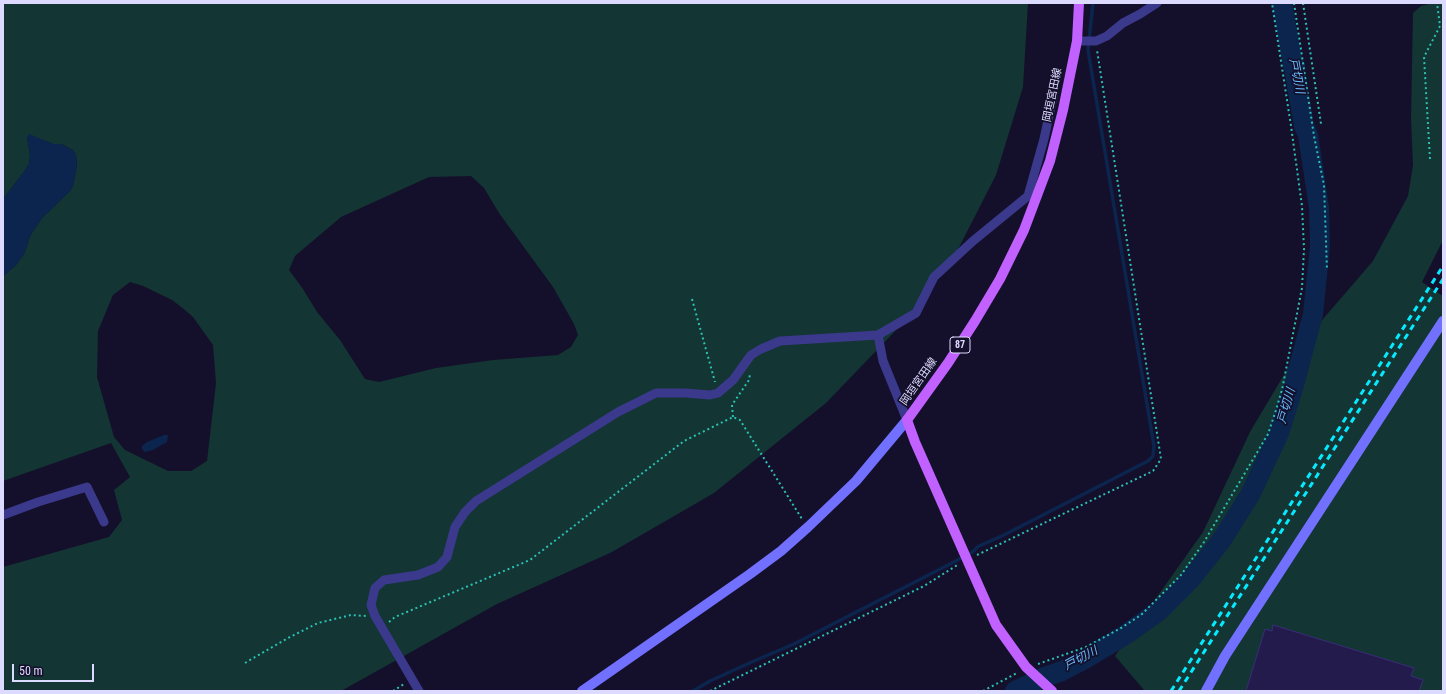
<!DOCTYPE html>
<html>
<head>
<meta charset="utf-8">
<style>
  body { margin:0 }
  #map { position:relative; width:1446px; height:694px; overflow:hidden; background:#14102b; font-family:"Roboto Condensed",sans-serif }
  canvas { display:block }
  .frame { position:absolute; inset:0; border:4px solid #dddaff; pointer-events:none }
  .scale { position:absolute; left:12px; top:664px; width:82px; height:18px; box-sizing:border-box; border:2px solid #dddaff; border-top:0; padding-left:5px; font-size:12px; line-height:14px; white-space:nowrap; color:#dddaff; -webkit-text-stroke:3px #14102b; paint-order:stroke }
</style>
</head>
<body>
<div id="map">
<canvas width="1446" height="694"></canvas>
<div class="frame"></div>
<div class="scale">50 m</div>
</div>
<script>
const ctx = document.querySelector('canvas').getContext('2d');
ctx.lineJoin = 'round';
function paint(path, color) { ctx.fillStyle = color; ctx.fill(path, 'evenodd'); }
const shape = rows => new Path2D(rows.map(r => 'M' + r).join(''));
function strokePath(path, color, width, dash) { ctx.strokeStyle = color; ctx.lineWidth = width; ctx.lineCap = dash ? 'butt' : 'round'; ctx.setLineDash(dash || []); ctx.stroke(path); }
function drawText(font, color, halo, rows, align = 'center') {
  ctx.font = font + ' "Roboto Condensed","Noto Sans JP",sans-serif'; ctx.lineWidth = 3.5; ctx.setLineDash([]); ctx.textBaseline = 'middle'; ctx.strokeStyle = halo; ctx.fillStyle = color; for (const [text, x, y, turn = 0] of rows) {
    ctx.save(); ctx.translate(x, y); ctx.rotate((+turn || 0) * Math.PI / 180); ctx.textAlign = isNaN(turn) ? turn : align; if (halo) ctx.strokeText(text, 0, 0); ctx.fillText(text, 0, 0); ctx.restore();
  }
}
const green = shape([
  [3,3,1028,3,1023,87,996,175,952,261,900,326,826,403,714,493,612,552,497,604,341,691,3,691,3,567,109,537,122,520,114,490,130,477,111,443,3,481,3,276,16,265,24,254,31,234,42,218,70,191,73,186,77,166,76,155,73,150,61,144,53,144,46,141,27,137,30,155,29,164,23,173,3,199],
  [471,176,484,188,499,213,553,287,574,324,578,335,571,347,558,355,493,360,436,368,379,382,365,379,340,340,317,312,303,289,289,270,295,256,341,217,429,177],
  [130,282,143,286,172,300,185,310,193,317,213,345,216,383,207,461,191,471,168,471,125,450,114,437,97,377,98,331,113,295],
  [1433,3,1443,3,1443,240,1422,282,1443,296,1443,691,1143,691,1144,690,1115,656,1203,532,1250,432,1304,341,1373,261,1408,196,1413,165,1411,119,1413,13,1421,6]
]);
const water = shape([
  [29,134,53,144,61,144,73,150,76,155,77,166,73,186,70,191,42,218,31,234,24,254,16,265,3,276,3,199,23,173,29,164,30,155,27,137],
  [164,435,168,435,167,442,153,450,145,452,142,449,142,446,147,442]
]);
const stream = shape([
  [693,691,710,681,754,661,794,644,952,563,974,551,977,547,1004,535,1148,461,1153,456,1154,446,1088,50,1093,3]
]);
const river = shape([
  [1015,691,1042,678,1062,671,1085,659,1125,635,1159,611,1190,580,1221,541,1250,495,1279,433,1294,385,1313,314,1320,246,1319,208,1308,135,1304,126,1294,68,1295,66,1293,65,1282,3]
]);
const building = shape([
  [1273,625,1414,668,1411,676,1423,680,1419,691,1246,691,1265,629,1272,631,1273,625]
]);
const path = shape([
  [1294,3,1314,136,1324,185,1327,270],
  [1303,3,1321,124],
  [1430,159,1424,57,1440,26,1437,3],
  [692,299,715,382],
  [733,417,732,405,749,380,750,374],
  [977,555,1153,471,1161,459,1097,50],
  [389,622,395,617,530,560,684,441,733,417,740,420,802,519],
  [245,663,288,638,318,623,351,615,366,616],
  [1038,664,1086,647,1121,628,1141,615,1181,575,1204,542,1268,434,1276,410,1282,390,1302,288,1304,249,1302,206,1291,126,1272,3],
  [393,691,404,684],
  [710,691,924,586,959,564],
  [983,691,1017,673]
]);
const street = shape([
  [1077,41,1096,41,1107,36,1123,23,1140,14,1157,3],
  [878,335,916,313,934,277,973,241,1028,196,1044,139,1053,97],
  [3,515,38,502,87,487,104,522],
  [419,691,375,616,371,605,375,588,384,580,418,575,438,567,447,557,455,527,465,512,476,501,618,412,656,393,685,393,710,395,718,393,733,380,751,355,761,349,780,341,878,335,883,361,907,420]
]);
const secondary = shape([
  [582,691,750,574,781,551,808,527,856,481,907,420],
  [1206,691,1225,656,1443,321]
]);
const primary = shape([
  [1052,691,1026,667,996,625,915,442,907,420,948,363,975,321,1000,279,1024,230,1050,161,1063,110,1077,41,1079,3]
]);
const rail = shape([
  [1171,691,1443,266],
  [1179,691,1443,279]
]);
const shields = [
  [960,345,20]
];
const shieldNames = [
  ["87",960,345]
];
const streetNames = [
  ["岡垣宮田線",1053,95,-78],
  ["岡垣宮田線",919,382,-55]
];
const waterNames = [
  ["戸切川",1296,76,79],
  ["戸切川",1287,406,-74],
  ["戸切川",1081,659,-28]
];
paint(green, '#133533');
paint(water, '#0b254f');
strokePath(stream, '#0b254f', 3.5);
strokePath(river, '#0b254f', 20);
paint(building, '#241b4d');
strokePath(building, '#3a2c79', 1);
strokePath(path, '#2cc1b5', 2, [2, 3]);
strokePath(street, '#3b398b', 9);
strokePath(secondary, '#7271ff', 10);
strokePath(primary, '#c161ff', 10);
strokePath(rail, '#06eaff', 3, [6, 5]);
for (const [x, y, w] of shields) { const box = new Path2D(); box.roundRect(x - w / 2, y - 8, w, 16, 3); ctx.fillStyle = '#14102b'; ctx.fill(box); strokePath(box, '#dddaff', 1); }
drawText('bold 10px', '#dddaff', null, shieldNames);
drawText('11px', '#dddaff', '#14102b', streetNames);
drawText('italic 12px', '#68bcff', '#14102b', waterNames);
</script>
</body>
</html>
